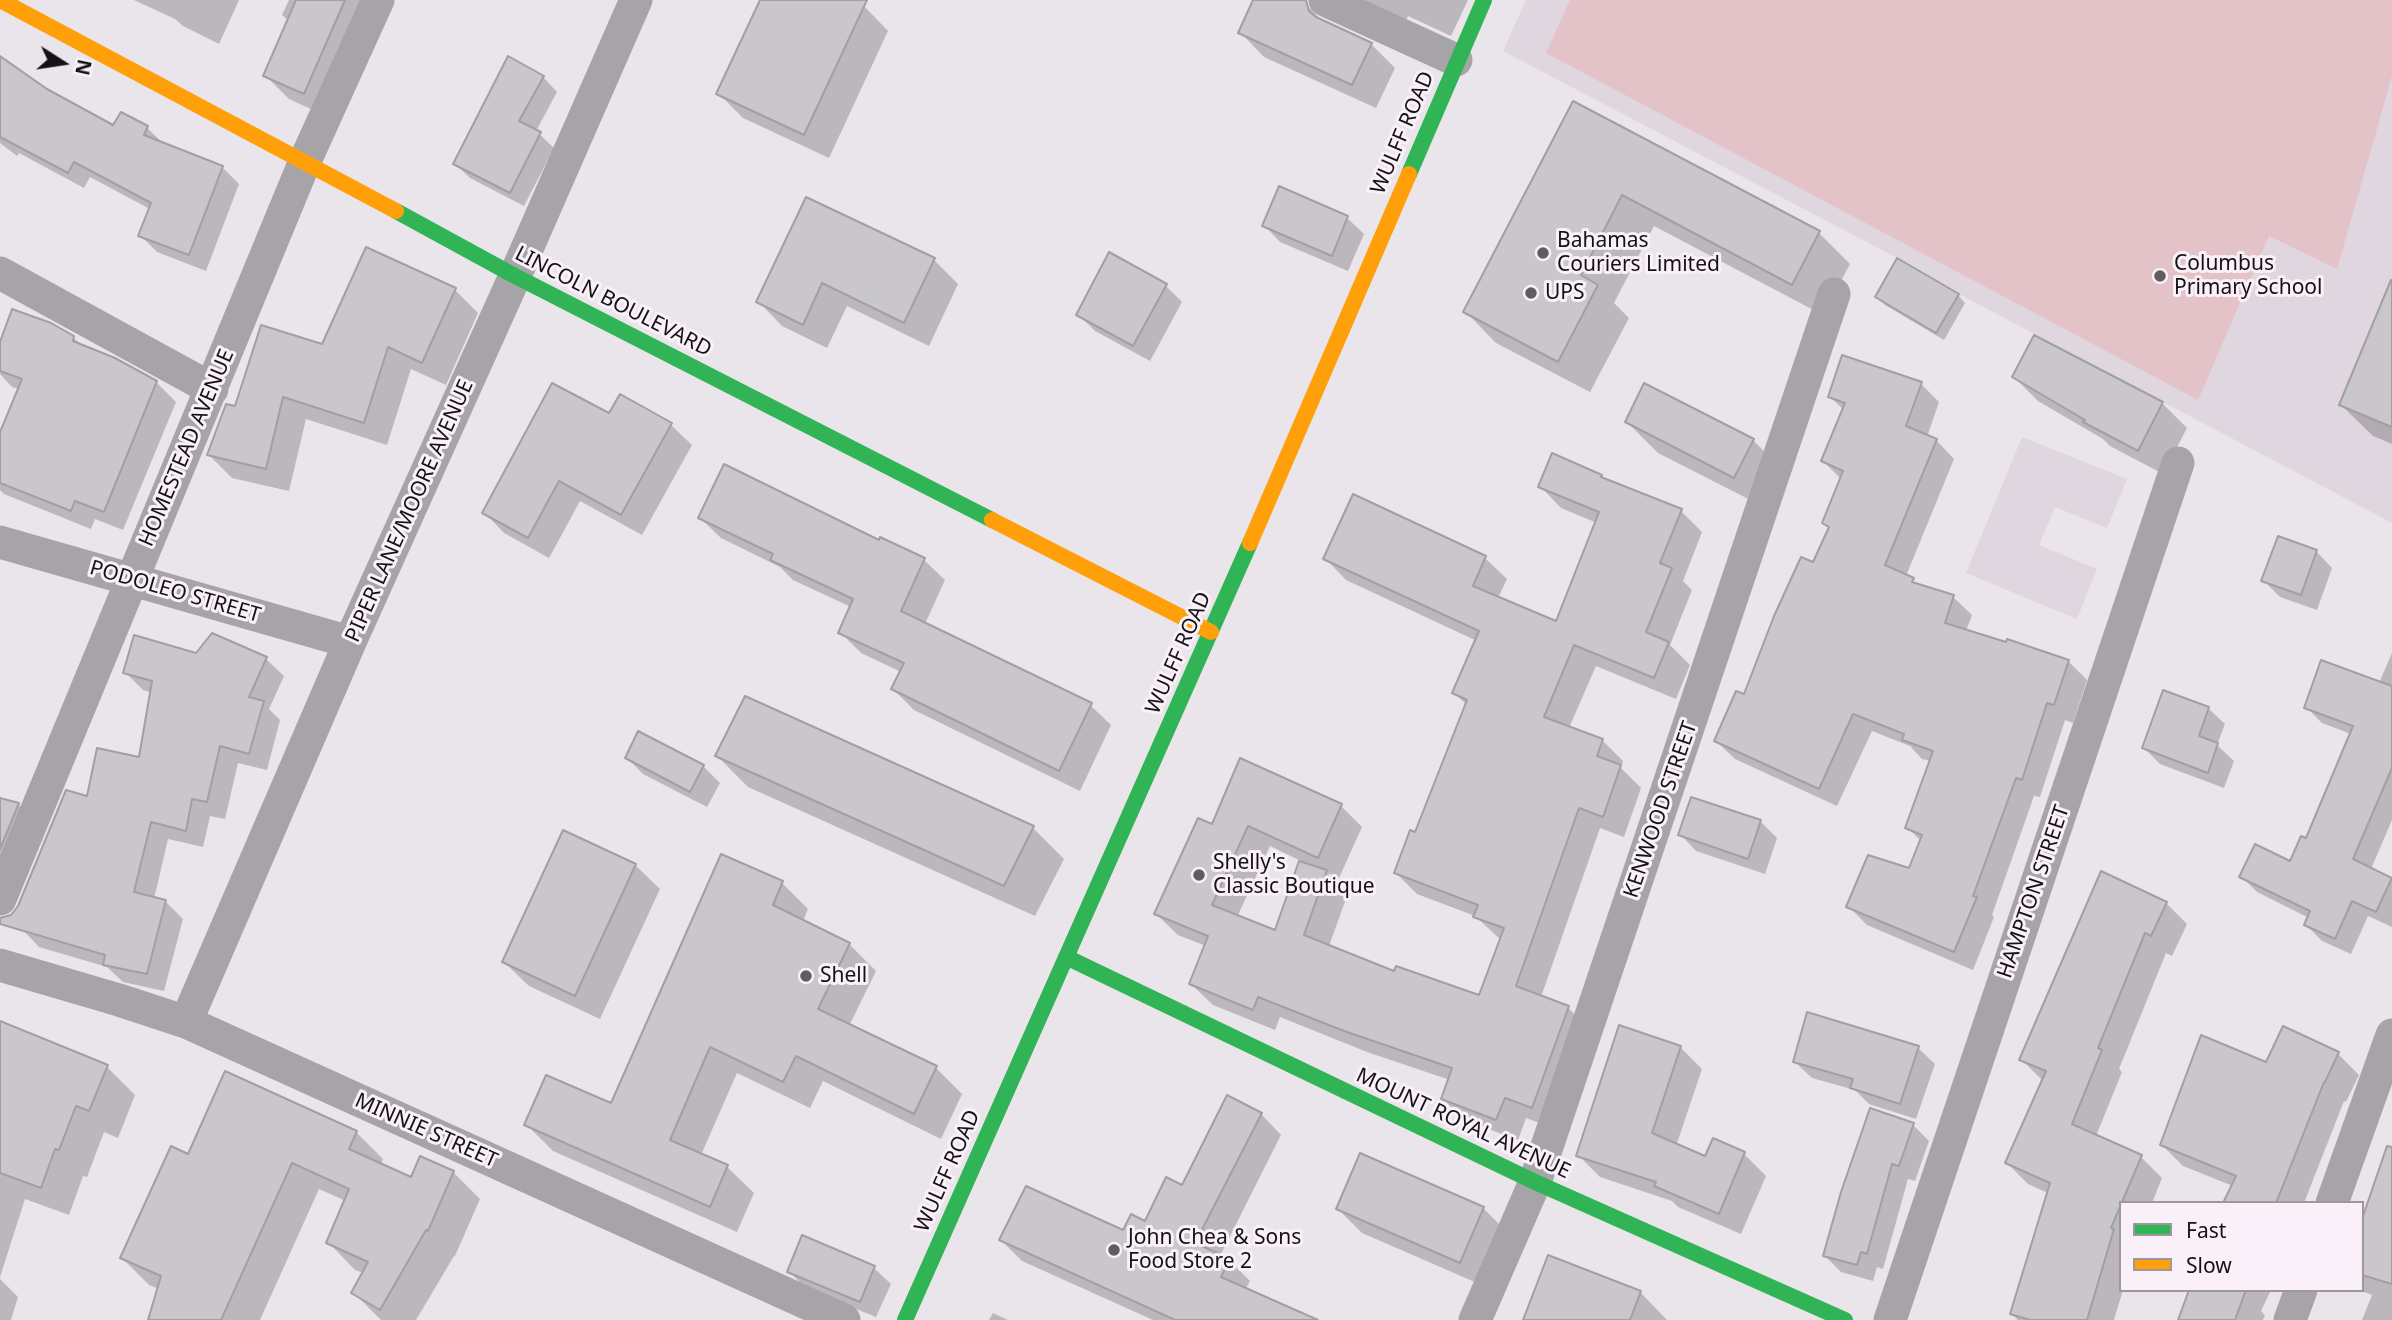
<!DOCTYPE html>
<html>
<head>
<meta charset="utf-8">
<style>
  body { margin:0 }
  #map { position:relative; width:2392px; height:1320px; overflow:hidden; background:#eae5ea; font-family:"Noto Sans",sans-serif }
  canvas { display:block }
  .legend { position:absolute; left:2119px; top:1201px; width:245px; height:91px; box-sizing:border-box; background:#f9f0f9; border:2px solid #9e979e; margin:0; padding:9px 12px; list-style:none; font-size:21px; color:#151215 }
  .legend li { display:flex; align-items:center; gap:14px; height:35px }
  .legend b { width:35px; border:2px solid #9e979e }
  .north { position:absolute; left:28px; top:28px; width:70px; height:70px; -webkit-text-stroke:5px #f9f0f9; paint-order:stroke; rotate:102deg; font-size:19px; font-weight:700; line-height:28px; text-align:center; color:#151215 }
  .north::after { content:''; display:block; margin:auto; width:24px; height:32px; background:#151215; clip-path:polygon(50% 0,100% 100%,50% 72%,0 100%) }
</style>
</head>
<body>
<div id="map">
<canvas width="2392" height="1320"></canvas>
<ul class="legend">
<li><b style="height:9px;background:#30b455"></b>Fast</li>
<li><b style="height:9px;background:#ff9f0a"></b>Slow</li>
</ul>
<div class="north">N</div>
</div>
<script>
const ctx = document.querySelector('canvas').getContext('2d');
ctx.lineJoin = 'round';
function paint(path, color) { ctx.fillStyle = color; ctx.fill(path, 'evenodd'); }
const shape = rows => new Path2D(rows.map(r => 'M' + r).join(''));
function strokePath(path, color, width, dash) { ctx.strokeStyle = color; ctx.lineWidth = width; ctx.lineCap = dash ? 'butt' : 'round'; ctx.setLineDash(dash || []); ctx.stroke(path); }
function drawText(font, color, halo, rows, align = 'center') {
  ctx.font = font + ' "Noto Sans",sans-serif'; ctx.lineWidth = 6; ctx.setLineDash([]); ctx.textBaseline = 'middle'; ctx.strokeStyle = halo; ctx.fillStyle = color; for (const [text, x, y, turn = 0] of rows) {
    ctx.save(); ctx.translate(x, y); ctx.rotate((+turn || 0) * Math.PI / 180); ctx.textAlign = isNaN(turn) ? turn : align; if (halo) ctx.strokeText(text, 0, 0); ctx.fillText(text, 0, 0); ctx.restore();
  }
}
const built = shape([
  [1526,0,2392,0,2392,523,1959,294,1897,258,1503,51],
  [2022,437,2127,479,2107,528,2055,507,2039,545,2097,569,2077,619,1966,573]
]);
const green = shape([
  [1570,0,2392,0,2392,76,2337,269,2269,236,2198,400,1546,53]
]);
const shadow = shape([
  [134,0,239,0,219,44,183,26,175,19],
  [289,0,379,0,328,117,289,99,265,75,289,21,282,15],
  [762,0,850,0,864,6,888,31,829,158,743,118,718,93],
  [1255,0,1298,0,1305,3,1324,23,1371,44,1395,68,1376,108,1264,57,1240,32],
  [1365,0,1468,0,1451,36,1408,16,1405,23,1375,9],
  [0,58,46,91,114,128,121,114,147,128,165,145,222,167,239,184,206,271,157,252,140,235,150,209,90,177,84,188,19,153,17,156,0,143],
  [543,77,557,92,536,131,554,148,524,206,470,178,455,164],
  [1573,104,1819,233,1850,264,1823,315,1654,226,1614,303,1629,318,1590,392,1496,343,1465,311],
  [1280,189,1347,218,1364,234,1348,271,1280,242,1264,225],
  [807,199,934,260,958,284,929,346,847,306,827,348,782,326,758,301],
  [367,249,455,290,478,313,446,385,411,369,387,445,306,419,289,491,232,478,209,455,236,408,323,346],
  [2392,283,2392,444,2373,436,2341,405],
  [1166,286,1182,302,1150,361,1095,331,1078,314],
  [1958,295,1965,303,1944,340,1885,305,1877,297],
  [73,337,83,347,156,382,176,402,123,530,95,519,91,529,4,494,0,490,0,436,19,389,12,387,0,374,0,347],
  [2014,377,2162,403,2187,428,2163,474,2110,446,2103,439,2038,401],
  [1921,384,1939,402,1927,437,1936,440,1954,459,1906,576,1920,587,1953,597,1972,615,1966,631,2068,661,2087,680,2073,723,2065,720,2040,797,2034,796,1992,915,1994,917,1973,970,1867,925,1848,906,1910,871,1922,842,1907,827,1931,761,1922,759,1910,746,1872,731,1837,806,1735,759,1716,741,1744,696,1814,564,1830,529,1824,523,1842,480,1823,461,1844,410,1830,397],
  [609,416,671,425,692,445,642,535,580,501,549,558,504,533,484,512],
  [1627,422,1753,440,1784,472,1766,508,1658,453],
  [1601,476,1605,480,1681,511,1702,532,1683,581,1692,590,1670,645,1690,665,1676,699,1596,666,1569,728,1602,740,1623,761,1621,768,1641,788,1624,837,1600,828,1541,997,1568,1008,1590,1029,1553,1128,1526,1118,1518,1140,1464,1120,1443,1099,1450,1080,1367,1052,1280,1017,1275,1030,1213,1005,1191,984,1206,946,1178,935,1156,914,1212,826,1340,805,1362,827,1339,878,1327,873,1348,893,1329,946,1395,973,1480,998,1501,940,1475,916,1417,894,1396,873,1416,834,1467,705,1454,693,1477,641,1346,580,1325,558,1353,496,1485,558,1507,579,1498,598,1557,623,1597,523,1561,508,1540,486],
  [1270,846,1301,861,1276,932,1237,917],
  [700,518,924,560,945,580,925,624,1090,705,1111,725,1080,791,914,710,893,689,901,672,861,653,840,632,851,607,793,580,780,567,721,538],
  [2316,551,2332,568,2317,610,2280,597,2263,580],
  [2392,653,2392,820,2371,869,2392,879,2392,927,2368,916,2351,954,2322,941,2306,925,2309,918,2257,892,2241,876,2291,864,2307,840,2351,734,2322,723,2306,707,2379,683],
  [197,655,266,659,284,676,269,709,280,720,267,770,238,763,225,819,210,816,203,847,168,839,154,899,165,901,183,919,164,991,123,982,107,967,39,947,22,929,88,798,141,759,152,693,143,690,125,672],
  [2208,708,2225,724,2217,745,2234,761,2224,788,2160,764,2144,748],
  [639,733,703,766,720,783,707,807,643,774,627,758],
  [717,756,1033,828,1064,859,1035,916,748,787],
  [0,800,18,804,34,821,0,869],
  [1760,821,1777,838,1765,874,1696,851,1680,834],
  [635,865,660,889,600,1019,529,986,504,962],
  [782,883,808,909,803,921,849,944,876,971,849,1026,936,1068,962,1094,941,1139,823,1081,810,1108,737,1073,701,1155,727,1167,754,1193,737,1232,553,1151,526,1124,612,1106],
  [2166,903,2187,924,2172,956,2166,953,2119,1069,2122,1072,2096,1136,2141,1157,2162,1178,2152,1203,2121,1203,2121,1290,2123,1290,2114,1320,2018,1320,2012,1314,2048,1193,2028,1184,2007,1163,2043,1081,2021,1059],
  [0,1023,107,1067,135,1095,118,1138,104,1132,87,1177,83,1176,69,1215,25,1199,0,1277],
  [1680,1047,1702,1069,1676,1146,1706,1158,1744,1154,1766,1176,1741,1234,1678,1207,1672,1201,1600,1177,1578,1155],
  [1918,1048,1935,1064,1916,1119,1869,1104,1855,1090,1812,1078,1795,1062],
  [2338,1054,2359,1075,2346,1102,2344,1101,2304,1203,2225,1203,2233,1186,2183,1166,2162,1145,2267,1065],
  [1261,1114,1281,1135,1220,1256,1229,1260,1250,1281,1245,1290,1313,1320,1153,1320,1022,1261,1001,1240,1124,1233,1146,1223],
  [1913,1125,1929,1141,1915,1181,1908,1179,1883,1269,1877,1267,1873,1281,1841,1272,1824,1255],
  [356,1132,383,1159,381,1165,412,1179,453,1172,480,1199,455,1256,454,1256,416,1320,381,1320,353,1292,364,1273,355,1270,328,1242,346,1201,319,1189,260,1320,149,1320,159,1289,149,1285,122,1258,189,1156],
  [2392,1179,2392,1320,2362,1320,2372,1295,2359,1290,2362,1290,2362,1224],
  [1483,1208,1507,1232,1484,1286,1362,1233,1338,1209],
  [874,1268,891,1284,876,1317,805,1288,789,1271],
  [0,1279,18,1297,11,1320,0,1320],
  [2191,1290,2271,1290,2261,1311,2265,1315,2263,1320,2180,1320],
  [1640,1292,1667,1320,1525,1320],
  [993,1313,1008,1320,989,1320]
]);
const building = shape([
  [296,0,345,0,304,94,263,76,296,0],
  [760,0,867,0,804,135,716,94,760,0],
  [1253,0,1306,0,1309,11,1316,17,1372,43,1352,85,1238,33,1253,0],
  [0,56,47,89,113,125,121,112,148,126,144,135,223,166,189,255,138,236,151,203,74,162,68,173,0,137,0,56],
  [508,56,544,76,519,121,541,132,510,193,453,164,508,56],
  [1573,101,1820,231,1792,285,1622,195,1581,275,1598,285,1558,362,1463,312,1573,101],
  [1279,186,1348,216,1332,256,1262,226,1279,186],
  [806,197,935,258,904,323,822,283,803,325,756,302,806,197],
  [366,247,456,288,422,363,388,347,364,423,283,397,266,469,207,455,226,404,235,406,261,325,322,344,366,247],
  [1109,252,1167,284,1133,346,1076,315,1109,252],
  [1897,258,1959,294,1936,333,1875,297,1897,258],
  [2391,280,2392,280,2392,427,2339,405,2391,280],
  [12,309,51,323,74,336,73,341,115,358,157,381,104,512,75,501,71,511,0,483,0,432,22,379,0,371,0,342,12,309],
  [2034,335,2163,402,2138,451,2083,422,2085,420,2012,377,2034,335],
  [1842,355,1922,382,1906,426,1937,439,1885,565,1914,578,1912,582,1954,595,1945,623,2006,642,2007,639,2069,660,2054,705,2047,703,2022,780,2016,778,1973,896,1977,897,1954,952,1846,907,1868,855,1909,868,1922,835,1905,828,1933,751,1902,740,1904,734,1853,714,1819,789,1714,741,1736,691,1744,694,1774,616,1801,557,1813,562,1829,527,1822,523,1843,471,1821,461,1845,403,1828,397,1842,355],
  [552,383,609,413,620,394,672,423,621,515,559,481,528,538,482,513,552,383],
  [1644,383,1754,439,1734,478,1625,422,1644,383],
  [1552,453,1602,475,1601,477,1682,509,1660,563,1672,568,1646,632,1669,642,1654,678,1574,645,1544,717,1603,739,1597,756,1621,765,1603,817,1579,808,1516,986,1569,1006,1532,1108,1505,1098,1496,1120,1441,1099,1452,1068,1344,1031,1258,997,1253,1010,1189,984,1208,936,1154,914,1198,818,1212,824,1240,758,1342,804,1318,858,1248,826,1212,905,1275,930,1299,861,1327,870,1304,935,1394,971,1396,966,1479,995,1504,928,1473,917,1478,905,1394,873,1410,830,1415,832,1467,700,1452,693,1479,631,1323,559,1353,494,1486,556,1473,586,1556,621,1599,512,1538,487,1552,453],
  [724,464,879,540,880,537,925,558,901,611,1092,703,1059,771,891,689,904,663,838,633,853,599,770,560,773,554,698,518,724,464],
  [2278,536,2317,550,2301,595,2261,581,2278,536],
  [212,633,267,657,249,697,264,701,249,754,220,746,207,802,192,799,186,831,151,822,134,892,166,900,147,974,103,965,105,955,0,924,0,918,11,915,18,906,66,790,87,796,97,748,139,757,152,681,123,673,134,635,196,653,212,633],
  [2321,660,2392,686,2392,768,2353,859,2392,878,2376,912,2352,901,2335,939,2304,925,2310,911,2239,877,2255,844,2290,861,2301,836,2306,838,2353,726,2304,708,2321,660],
  [2163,690,2209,707,2199,736,2218,743,2208,773,2142,748,2163,690],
  [745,696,1034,826,1004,886,715,756,745,696],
  [638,731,704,765,690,792,625,758,638,731],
  [1691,797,1761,820,1748,859,1678,835,1691,797],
  [0,798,19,803,0,849,0,798],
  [563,830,636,864,575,996,502,962,563,830],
  [721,854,783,881,773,905,850,943,818,1009,937,1066,914,1114,796,1056,783,1082,710,1047,670,1140,728,1165,710,1207,524,1125,546,1075,611,1103,721,854],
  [2101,871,2167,902,2151,936,2145,933,2098,1048,2102,1050,2072,1124,2142,1155,2111,1228,2114,1229,2087,1320,2030,1320,2010,1314,2050,1183,2005,1163,2046,1071,2019,1060,2101,871],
  [1807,1012,1919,1046,1900,1104,1850,1088,1853,1079,1793,1062,1807,1012],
  [0,1021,108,1065,89,1111,76,1106,59,1150,55,1149,41,1188,0,1173,0,1021],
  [1619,1025,1681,1046,1652,1133,1705,1156,1713,1138,1745,1152,1719,1214,1654,1186,1656,1182,1576,1156,1619,1025],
  [2283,1026,2339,1052,2325,1082,2324,1082,2276,1203,2223,1203,2236,1176,2160,1145,2201,1035,2266,1062,2283,1026],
  [225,1071,357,1131,349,1149,411,1177,420,1156,454,1171,428,1231,426,1230,380,1310,351,1293,368,1262,326,1243,349,1189,292,1163,221,1320,148,1320,161,1276,120,1258,171,1146,188,1154,225,1071],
  [1227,1095,1262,1113,1195,1243,1230,1259,1221,1277,1318,1320,1175,1320,999,1240,1026,1186,1123,1230,1131,1214,1145,1221,1166,1177,1182,1185,1227,1095],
  [1870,1108,1914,1123,1899,1166,1892,1164,1867,1254,1861,1252,1857,1265,1823,1256,1841,1192,1870,1108],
  [2387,1146,2392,1147,2392,1284,2362,1275,2362,1219,2387,1146],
  [1360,1153,1484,1207,1460,1263,1336,1209,1360,1153],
  [802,1235,875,1266,860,1302,787,1272,802,1235],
  [1548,1255,1641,1291,1630,1320,1523,1320,1548,1255],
  [2189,1290,2246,1290,2235,1320,2178,1320,2189,1290]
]);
const street = shape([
  [1325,0,1456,60],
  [0,273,212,389],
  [0,542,350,642],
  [0,899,305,161,378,0],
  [0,965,119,1000,186,1022,844,1320],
  [186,1022,350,642,515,276,636,0],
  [2332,1203,2392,1035],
  [1475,1320,1535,1182,1834,294],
  [1890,1320,2178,463],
  [2290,1320,2301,1290]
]);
const fast = shape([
  [1409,174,1484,0],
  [396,211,515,276,992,520],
  [1066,957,1535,1182,1845,1320],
  [905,1320,1250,543]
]);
const slow = shape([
  [0,0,396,211],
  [992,520,1211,632],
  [1250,543,1409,174]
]);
const markers = [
  [1543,253,7,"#605c60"],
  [2160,276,7,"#605c60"],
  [1531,293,7,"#605c60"],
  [1199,875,7,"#605c60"],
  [806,976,7,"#605c60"],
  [1114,1250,7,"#605c60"]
];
const streetNames = [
  ["WULFF ROAD",1403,133,-67],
  ["LINCOLN BOULEVARD",613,302,27],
  ["HOMESTEAD AVENUE",187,448,-67],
  ["PIPER LANE/MOORE AVENUE",410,511,-66],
  ["PODOLEO STREET",175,592,16],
  ["WULFF ROAD",1179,653,-66],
  ["KENWOOD STREET",1661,810,-71],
  ["HAMPTON STREET",2034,892,-71],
  ["MOUNT ROYAL AVENUE",1463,1124,25],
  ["MINNIE STREET",426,1131,24],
  ["WULFF ROAD",948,1171,-66]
];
const poiNames = [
  ["Bahamas",1557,241],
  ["Couriers Limited",1557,265],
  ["Columbus",2174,264],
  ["Primary School",2174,288],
  ["UPS",1545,293],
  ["Shelly's",1213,863],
  ["Classic Boutique",1213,887],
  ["Shell",820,976],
  ["John Chea & Sons",1128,1238],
  ["Food Store 2",1128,1262]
];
paint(built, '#e0d6e0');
paint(green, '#e3c3c8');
paint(shadow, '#0003');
paint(building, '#cac7cb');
strokePath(building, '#a19fa3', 2);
strokePath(street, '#a7a4a7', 33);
strokePath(fast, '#30b455', 16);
strokePath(slow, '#ff9f0a', 16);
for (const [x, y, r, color] of markers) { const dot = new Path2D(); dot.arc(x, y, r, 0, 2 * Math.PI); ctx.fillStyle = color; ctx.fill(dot); strokePath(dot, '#f9f0f9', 2.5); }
drawText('21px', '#151215', '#f9f0f9', streetNames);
drawText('21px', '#151215', '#f9f0f9', poiNames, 'left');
</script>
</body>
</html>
